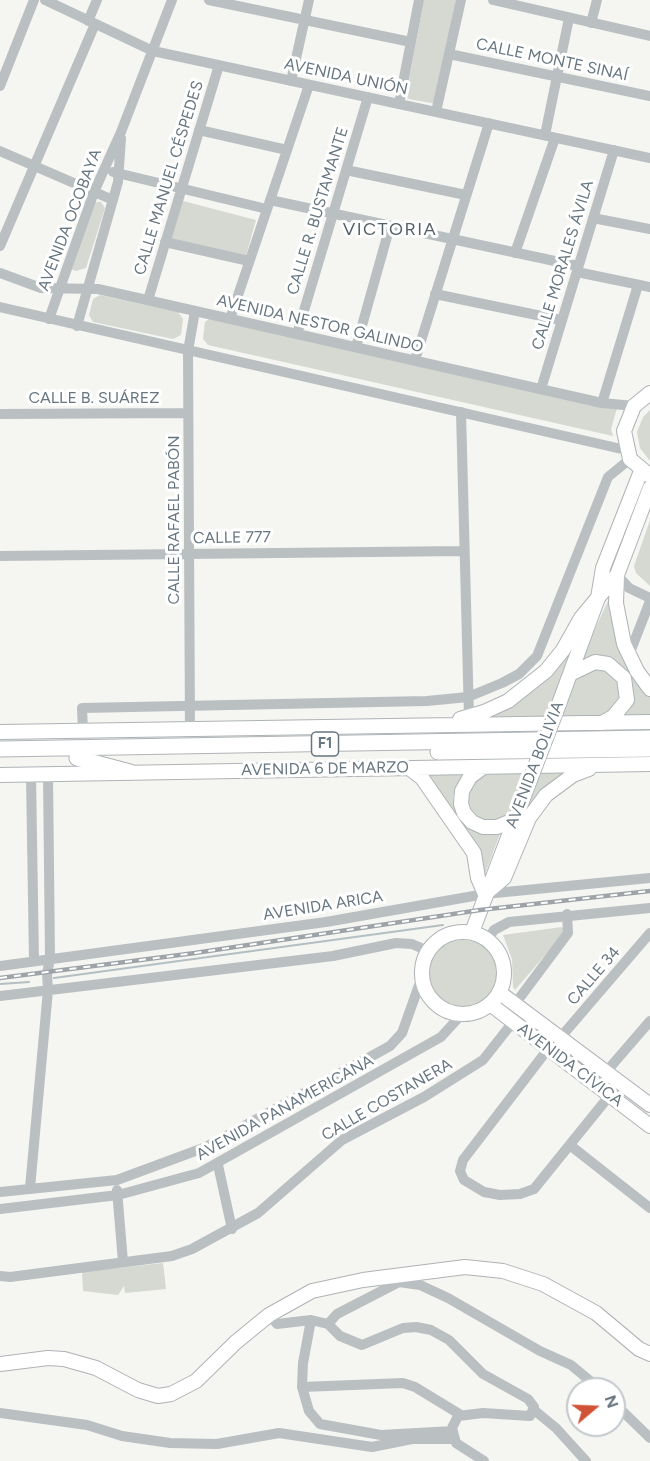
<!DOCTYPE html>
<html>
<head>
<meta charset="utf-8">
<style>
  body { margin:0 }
  #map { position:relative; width:650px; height:1461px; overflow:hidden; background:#f5f5f2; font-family:Figtree,sans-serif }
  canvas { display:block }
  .north { position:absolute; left:566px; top:1377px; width:60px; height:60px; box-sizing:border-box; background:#fff; border:2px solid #c2c8cc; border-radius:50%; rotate:71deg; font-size:16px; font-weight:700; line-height:24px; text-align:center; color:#677680 }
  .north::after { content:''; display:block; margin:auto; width:21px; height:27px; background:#d05337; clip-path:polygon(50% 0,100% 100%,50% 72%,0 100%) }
</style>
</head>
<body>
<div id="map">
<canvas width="650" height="1461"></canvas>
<div class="north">N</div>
</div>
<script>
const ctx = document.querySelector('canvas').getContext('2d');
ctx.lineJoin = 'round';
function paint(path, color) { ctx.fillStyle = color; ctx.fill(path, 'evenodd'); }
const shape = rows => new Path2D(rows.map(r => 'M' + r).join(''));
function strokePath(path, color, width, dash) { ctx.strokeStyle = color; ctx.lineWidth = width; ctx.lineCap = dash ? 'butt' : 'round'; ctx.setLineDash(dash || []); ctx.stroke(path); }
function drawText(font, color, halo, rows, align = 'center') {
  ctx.font = font + ' Figtree,sans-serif'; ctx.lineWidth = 6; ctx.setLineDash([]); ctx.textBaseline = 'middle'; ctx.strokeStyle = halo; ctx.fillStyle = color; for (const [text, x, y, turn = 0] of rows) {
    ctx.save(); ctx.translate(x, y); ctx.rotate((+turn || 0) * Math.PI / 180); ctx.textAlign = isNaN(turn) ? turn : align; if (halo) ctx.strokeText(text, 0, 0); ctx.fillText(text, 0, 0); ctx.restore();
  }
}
const green = shape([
  [424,0,456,0,436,104,409,99,406,95],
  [183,201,256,220,245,259,171,240],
  [97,202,101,202,105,208,86,268,76,271,71,269,94,203],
  [100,295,178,312,183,319,181,335,173,339,93,322,89,315,93,299],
  [212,317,617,408,611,429,613,436,208,345,203,339,205,322],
  [650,410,650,461,640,448,637,432,643,417],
  [650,520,650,586,636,573,634,566],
  [611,594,618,646,635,679,650,697,650,716,620,715,627,673,622,666,613,660,594,656,581,660],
  [578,637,546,719,476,719],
  [607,668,620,680,623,696,616,708,599,717,560,719,574,681,585,670],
  [540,771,571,771,506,861],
  [525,772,508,814,503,820,486,822,469,810,466,791,482,774],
  [463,773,453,796,454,807,459,817,472,829,482,832,501,831,484,877,483,860,473,838,426,774],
  [562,927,565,932,515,990,513,987,512,959,503,935],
  '428 975a35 35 0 1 1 70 0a35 35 0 1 1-70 0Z',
  [163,1263,166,1289,125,1293,124,1286,118,1295,83,1291,82,1272]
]);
const stream = shape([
  [54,978,443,925],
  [0,984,29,982]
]);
const minor = shape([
  [45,0,153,51,650,158],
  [209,0,411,42],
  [493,0,650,36],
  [88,21,97,0],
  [591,23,597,0],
  [449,54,650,96],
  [291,81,309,0],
  [0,86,34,0],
  [399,104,419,0],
  [436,112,461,0],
  [199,130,287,150],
  [545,135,569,18],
  [0,151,113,200],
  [346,170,466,195],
  [113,172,267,209],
  [270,200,578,266],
  [593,218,650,229],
  [165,242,249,261],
  [0,246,95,24],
  [515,253,555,138],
  [577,272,650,287],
  [0,273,41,288,98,289,602,403,634,406],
  [435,294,561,320],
  [148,300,219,65],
  [0,307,626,450],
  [49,319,94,192,121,132,172,0],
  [230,319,309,85],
  [77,326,118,182,121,138],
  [297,334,368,97],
  [356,347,390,226],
  [415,360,489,123],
  [541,389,614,150],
  [602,403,638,285],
  [461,412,469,717],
  [0,414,188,413],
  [0,556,464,551],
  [617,575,629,588,650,598],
  [629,655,650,601],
  [190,729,188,351,195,311],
  [83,731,82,708,427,701,468,697,502,683,519,674,537,656,608,477,630,459],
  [31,775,34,961],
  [488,939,494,930,509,922,650,908],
  [0,966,326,922,485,894,650,878],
  [0,996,333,956,396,943,412,944,428,951],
  [515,1004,568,933,567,914],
  [560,1038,650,933],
  [548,1049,463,1160,460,1171,464,1180,484,1192,500,1195,520,1194,534,1189,610,1095],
  [606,1072,650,1021],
  [571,1146,650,1208],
  [218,1165,232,1229],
  [30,1188,48,990,47,973,50,959,48,775],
  [117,1190,123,1262],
  [0,1192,117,1180,206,1147,390,1046,402,1033,422,977],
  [0,1209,118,1195,199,1173,441,1037,462,1014],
  [0,1276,10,1277,172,1256,192,1249,258,1213,342,1140,424,1097,483,1060,513,1022],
  [399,1282,420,1285,448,1298,540,1351,571,1365,600,1389],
  [269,1315,277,1324,311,1320,328,1324,340,1336,362,1345,403,1328,416,1327,431,1330,449,1340,483,1374,528,1399,534,1407,530,1416,483,1413,458,1416,452,1428,456,1443,484,1461],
  [311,1320,303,1363,302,1387,309,1411,320,1424,381,1435,453,1431],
  [328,1324,337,1314,399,1282,400,1276],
  [302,1387,403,1383,415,1387,461,1415],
  [614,1403,650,1438],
  [534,1410,556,1428,586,1461],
  [0,1413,87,1425,122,1436,170,1443,217,1444,279,1433,372,1447,412,1439,454,1439]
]);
const major = shape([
  [650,393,634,406,624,431,630,459,650,476],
  [617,575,616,603,624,644,637,671,650,689],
  [570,674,595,662,608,664,624,678,627,700,613,717,602,723],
  [556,712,598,598,603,568,641,471],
  [460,719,484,712,508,701,546,671,563,650,581,618,617,575,650,488],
  [0,732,650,722],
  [409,768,422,778,474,853,478,878,485,894],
  [482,768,470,777,462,791,461,804,464,813,472,822,483,827,497,827,514,820],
  [0,775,650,764],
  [485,894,504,878,529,818,546,795,573,775,589,769],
  '422 973a41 41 0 1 1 82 0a41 41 0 1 1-82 0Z',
  [472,932,530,780],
  [500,993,650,1105],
  [490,1004,650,1126],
  [0,1364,48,1358,64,1359,96,1368,138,1390,158,1396,171,1394,196,1381,236,1342,269,1315,312,1291,363,1280,465,1267,503,1271,543,1284,596,1313,639,1349,650,1354]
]);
const highway = shape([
  [0,749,650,738],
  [438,752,650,749],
  [77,758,130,772]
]);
const rail = shape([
  [0,978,195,953,480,910,650,891]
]);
const majorBridge = shape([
  [530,780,556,712]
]);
const shields = [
  [325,744,27]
];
const shieldNames = [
  ["F1",325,744]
];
const streetNames = [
  ["CALLE MONTE SINAÍ",552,60,12],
  ["AVENIDA UNIÓN",346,77,12],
  ["CALLE MANUEL CÉSPEDES",169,178,-73],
  ["CALLE R. BUSTAMANTE",318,211,-73],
  ["AVENIDA OCOBAYA",70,220,-69],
  ["CALLE MORALES ÁVILA",563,265,-73],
  ["AVENIDA NESTOR GALINDO",320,324,13],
  ["CALLE B. SUÁREZ",94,398],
  ["CALLE RAFAEL PABÓN",174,520,-90],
  ["CALLE 777",232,538,-1],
  ["AVENIDA BOLIVIA",535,765,-69],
  ["AVENIDA 6 DE MARZO",325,769,-1],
  ["AVENIDA ARICA",323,906,-9],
  ["CALLE 34",594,976,-49],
  ["AVENIDA CÍVICA",570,1065,37],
  ["CALLE COSTANERA",387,1100,-30],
  ["AVENIDA PANAMERICANA",285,1108,-29]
];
const neighbourhoodNames = [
  ["VICTORIA",390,230]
];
paint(green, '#d5d9d2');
strokePath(stream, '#b3bfc2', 2);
strokePath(major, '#aeb3b6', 16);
strokePath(highway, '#b0b4b7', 17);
strokePath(minor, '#babfc2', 10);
strokePath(major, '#fff', 14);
strokePath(highway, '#fff', 15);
strokePath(rail, '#9da3a8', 4.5);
strokePath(rail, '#fff', 2, [7]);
strokePath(majorBridge, '#aeb3b6', 16, []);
strokePath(majorBridge, '#fff', 14);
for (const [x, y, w] of shields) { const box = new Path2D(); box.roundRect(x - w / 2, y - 12, w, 24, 4.5); ctx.fillStyle = '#fff'; ctx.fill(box); strokePath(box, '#677680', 1.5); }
drawText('bold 15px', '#677680', null, shieldNames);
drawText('16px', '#677680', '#fff', streetNames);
ctx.letterSpacing = '1.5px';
drawText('18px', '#545f66', '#fff', neighbourhoodNames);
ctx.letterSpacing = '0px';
</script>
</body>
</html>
